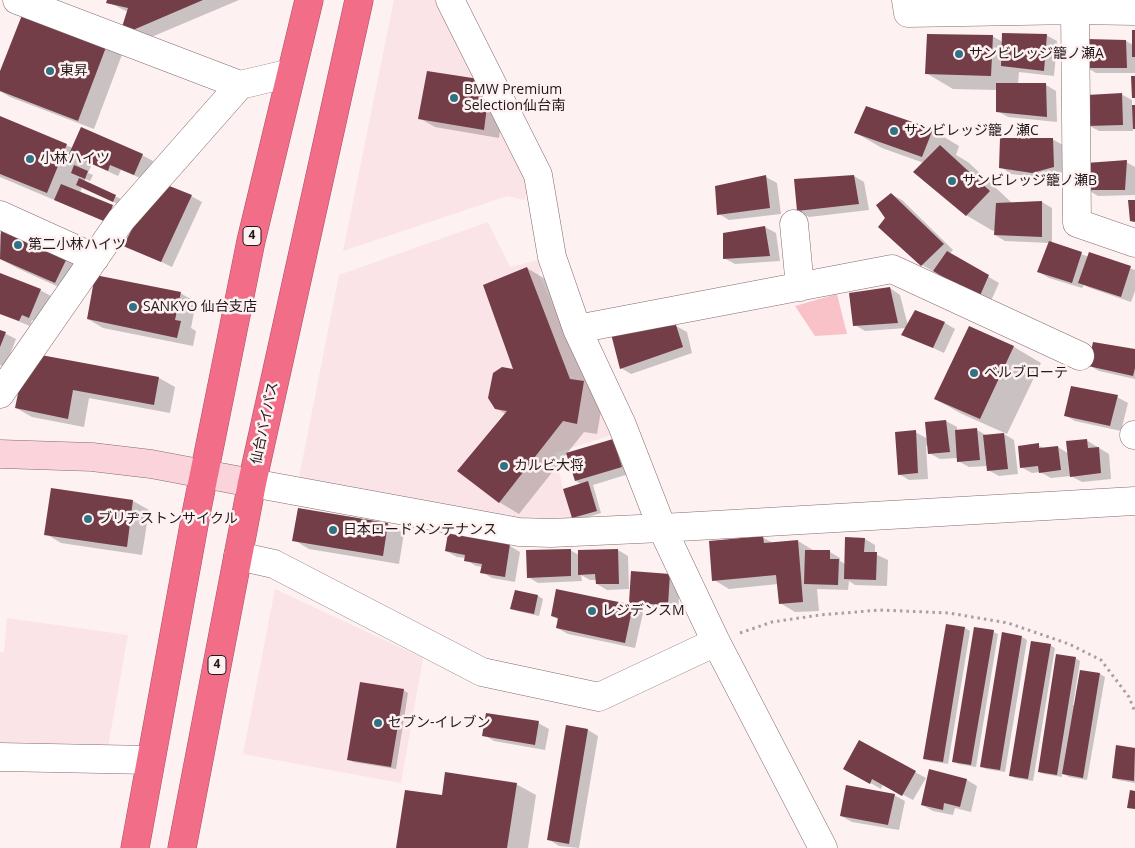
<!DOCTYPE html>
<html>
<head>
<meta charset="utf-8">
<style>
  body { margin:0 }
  canvas { display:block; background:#fdf1f2 }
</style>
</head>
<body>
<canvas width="1135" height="848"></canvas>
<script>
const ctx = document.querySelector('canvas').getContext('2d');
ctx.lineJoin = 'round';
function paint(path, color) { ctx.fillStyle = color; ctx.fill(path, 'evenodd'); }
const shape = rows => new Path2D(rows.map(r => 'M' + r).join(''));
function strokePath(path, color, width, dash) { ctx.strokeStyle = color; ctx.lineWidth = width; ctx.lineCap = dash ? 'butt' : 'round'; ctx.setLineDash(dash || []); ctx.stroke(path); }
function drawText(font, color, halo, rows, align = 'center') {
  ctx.font = font + ' "Open Sans","Noto Sans JP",sans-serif'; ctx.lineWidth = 5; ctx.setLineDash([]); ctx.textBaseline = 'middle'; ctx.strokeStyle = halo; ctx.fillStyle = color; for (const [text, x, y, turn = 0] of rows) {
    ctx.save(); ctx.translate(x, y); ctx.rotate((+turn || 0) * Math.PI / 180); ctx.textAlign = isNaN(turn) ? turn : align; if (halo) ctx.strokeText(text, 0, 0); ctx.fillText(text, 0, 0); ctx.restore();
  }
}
const built = shape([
  [394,0,441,0,531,184,524,200,507,196,343,251],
  [488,222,510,267,543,259,539,276,615,434,555,453,563,489,574,523,524,524,433,504,299,477,339,275],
  [275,589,423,658,401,783,243,754],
  [7,618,128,635,108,747,0,743,0,652,4,652]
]);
const green = shape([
  [837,294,847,334,815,336,795,306]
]);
const shadow = shape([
  [108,0,239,0,149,38,124,27,128,12,108,2],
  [24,11,123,52,94,129,10,97,0,91,0,75],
  [1135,31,1135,73,1096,73,1086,67,1087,40,1126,41,1133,45],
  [1046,35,1057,41,1054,76,1019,72,1018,84,1046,85,1056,91,1057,122,1008,117,997,111,997,90,953,89,926,73,992,36,1003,42],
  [428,72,503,109,499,138,435,127,419,118],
  [1121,94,1132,100,1132,106,1135,106,1135,129,1133,127,1133,131,1099,131,1088,125],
  [0,117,73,148,142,155,153,161,145,180,121,170,118,176,92,164,88,173,93,175,90,181,86,179,84,182,121,199,118,204,82,187,80,193,117,209,111,224,0,177],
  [932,130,959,146,956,155,968,162,1012,203,1042,202,1052,208,1052,243,1089,257,1090,253,1135,270,1135,291,1131,302,1090,288,1084,285,1082,288,1049,278,1039,272,1050,243,1005,241,995,235,996,228,993,231,966,215,924,163,882,148,856,133],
  [1052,139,1063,145,1064,172,1043,178,1011,174,1001,167],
  [1126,162,1135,167,1135,195,1098,196,1088,190],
  [854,176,864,182,869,210,809,217,798,211],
  [766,177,777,183,781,214,729,220,719,214,717,187],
  [891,194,902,200,953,250,949,254,999,283,990,303,922,265,887,218],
  [191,196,202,202,172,267,125,245],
  [765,227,776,233,780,261,735,264,724,258,724,234],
  [2,231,66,259,93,274,83,298,19,269,0,259,0,235],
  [527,268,547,280,587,384,604,394,597,434,584,432,519,514,499,502,506,414,495,408,515,370],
  [0,277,40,290,51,296,40,323,32,320,30,326,0,314],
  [890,288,900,295,908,326,915,312,945,323,955,329,944,353,903,334,906,328,865,331,855,325],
  [180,293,196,302,191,328,196,331,193,346,103,328,88,319],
  [676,326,687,332,692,353,631,374,621,368,654,328],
  [970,328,1014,347,1041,363,1007,434,962,414,935,399],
  [0,331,16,339,5,367,0,365],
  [1135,350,1135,379,1099,371,1089,365],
  [41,356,159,378,175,387,170,413,89,398,84,427,32,417,16,408],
  [1117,397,1128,403,1121,431,1075,421,1065,415],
  [946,421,957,427,957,431,977,430,988,436,1004,434,1014,440,1018,474,999,476,988,470,988,466,969,467,958,461,958,458,940,459,929,453,928,445,926,446,928,479,909,480,899,474,915,432,928,439],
  [613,440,632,473,593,485,601,513,578,520,573,517,581,484,576,481],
  [1086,440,1109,454,1111,479,1082,482,1071,476,1051,478,1040,472,1032,473,1021,467,1038,445,1045,449,1058,447,1069,454],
  [52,489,133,501,149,510,142,555,61,543,46,534],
  [299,509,388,524,404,533,399,564,309,549,294,540],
  [449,535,510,546,520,552,515,582,492,578,482,572,483,567,476,566,466,560,466,558,457,557,446,551],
  [762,537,773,543,798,541,813,550,830,552,840,558,840,561,845,564,865,539,875,545,875,554,888,560,887,586,855,585,849,581,848,590,817,589,819,611,795,612,780,603,778,584,729,589,714,580],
  [570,550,579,555,618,550,628,556,629,589,607,590,597,584,596,580,590,580,581,575,582,581,538,583,528,577],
  [670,575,680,581,678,610,641,608,630,602],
  [516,591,538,596,543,599,539,616,517,611,512,608],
  [632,606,643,613,635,648,568,634,557,628,559,620,552,616],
  [947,625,965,628,970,631,948,764,930,761,925,758],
  [993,632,998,634,976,767,958,764,953,761],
  [1022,637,1027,640,1005,772,986,769,981,766],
  [1050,645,1055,648,1033,781,1015,778,1010,775],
  [1075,658,1080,661,1073,705,1076,705,1081,671,1100,674,1105,677,1087,780,1069,777,1062,773,1062,777,1044,774,1039,772],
  [403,690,408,693,396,769,353,762,348,759],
  [538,723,549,729,545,750,494,741,484,735],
  [567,727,588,730,598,736,579,848,559,846,548,839],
  [1117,747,1135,749,1135,783,1118,780,1113,778],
  [844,768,915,772,926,778,913,800,883,784,881,789],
  [967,780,977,786,971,812,955,808,953,815,933,811,922,805],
  [516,784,536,795,528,848,397,848,443,797],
  [894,795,905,801,899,830,852,822,841,816]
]);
const building = shape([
  [107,0,203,0,133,30,122,27,128,8,106,3],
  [24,10,108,42,78,121,0,91,0,71],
  [1132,30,1135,30,1135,57,1132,57],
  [1002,33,1047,34,1044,71,1001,66],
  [927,34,993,35,991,76,925,74],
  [1086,39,1126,40,1127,68,1085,68],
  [427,71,479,79,488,99,484,130,418,119],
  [1131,76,1135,76,1135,98,1132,98],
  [996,83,1046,83,1047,117,996,112],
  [1122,93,1123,125,1087,126,1087,95],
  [1132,105,1135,105,1135,129,1133,129],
  [866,106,933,129,922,157,854,133],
  [0,116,67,144,47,193,0,174],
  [81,127,143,154,134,175,110,165,108,171,69,154],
  [1000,138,1053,138,1054,167,1032,173,999,168],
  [940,145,990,191,966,216,913,172],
  [1127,160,1125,190,1086,190,1086,163],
  [74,165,88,171,85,179,71,173],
  [766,175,770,208,717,215,715,186],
  [854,175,859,204,797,211,794,179],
  [79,178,116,195,113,202,76,185],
  [162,183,192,195,161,262,123,246,145,205],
  [61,184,113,205,106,222,54,200],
  [891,193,944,244,921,266,878,227,885,218,876,205],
  [1128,200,1135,200,1135,222,1130,221],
  [1042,201,1042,237,994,235,996,203],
  [765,226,770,256,723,259,723,233],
  [1,229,67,258,55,283,0,259],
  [1049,241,1082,252,1072,283,1037,272],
  [947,251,989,275,979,298,933,271],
  [1089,252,1131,266,1121,297,1078,283],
  [527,267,570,379,584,381,577,424,563,421,499,503,457,471,507,411,495,409,488,398,493,373,502,367,513,369,483,285],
  [0,273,41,289,29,318,22,315,19,321,0,314],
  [95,275,181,292,175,320,181,321,177,338,87,319],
  [890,287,898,323,853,326,849,293],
  [915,310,945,322,933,348,901,335],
  [676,325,683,347,620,369,610,330],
  [969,326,1014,346,980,419,934,399],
  [0,330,6,332,0,347],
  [1093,342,1135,349,1135,368,1133,376,1088,366],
  [41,355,159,377,154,405,73,390,68,419,15,408,21,379],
  [1071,386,1118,395,1110,426,1064,416],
  [946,420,950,452,928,454,925,422],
  [977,428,980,460,957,462,955,430],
  [916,430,918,473,898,475,895,432],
  [1004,433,1008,469,987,471,983,435],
  [613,439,622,467,575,481,566,453],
  [1087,439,1088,448,1099,447,1101,473,1070,477,1066,441],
  [1039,443,1039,448,1058,446,1061,470,1039,473,1038,466,1020,468,1018,446],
  [588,481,597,511,572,518,563,489],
  [51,488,133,500,127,547,44,535],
  [298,508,388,523,383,556,292,541],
  [448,533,510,544,505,577,480,573,482,564,464,561,465,555,445,551],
  [763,536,764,543,798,540,803,602,779,604,776,575,712,581,709,541],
  [845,537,865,538,864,552,877,552,876,580,844,579],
  [571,549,571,576,527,578,526,550],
  [618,549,619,584,596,584,595,574,578,575,578,550],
  [805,550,830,550,830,559,839,559,838,585,804,584],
  [631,571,670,574,668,605,629,603],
  [556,589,633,605,625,643,556,628,558,618,551,616],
  [515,590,538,595,534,614,510,609],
  [946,624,965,627,943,762,923,759],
  [974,627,994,630,971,765,952,762],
  [1002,632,1022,636,1000,770,980,767],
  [1031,641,1051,644,1028,779,1009,776],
  [1056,654,1076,657,1057,775,1038,772],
  [1080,670,1100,673,1083,778,1062,774],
  [360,682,404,689,391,767,347,760],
  [486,713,539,721,535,745,482,736],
  [566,725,588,729,569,844,547,840],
  [859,740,916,771,902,796,872,779,870,784,843,769],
  [1116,745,1135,748,1134,781,1112,778],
  [929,769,967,779,960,807,944,803,943,810,921,805],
  [445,772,517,783,507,848,396,848,405,790,442,795],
  [846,785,895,794,888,825,840,816],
  [1130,790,1135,791,1135,809,1127,808]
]);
const path = shape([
  [740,633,772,622,820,615,880,610,949,613,1008,623,1069,644,1101,660,1129,697,1135,712]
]);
const street = shape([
  [17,0,240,85,291,73],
  [450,0,538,175,552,257,577,329,622,425,662,528,716,642,823,848],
  [906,0,908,13,1075,10,1135,11],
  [1075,10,1077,223,1135,243],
  [0,215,95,258],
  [794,224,800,287],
  [577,329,892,269,1080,356],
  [0,394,121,220,240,85],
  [1134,435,1135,435],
  [252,483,519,532,551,533,662,528,1135,501],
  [238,556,274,564,482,672,599,697,716,642],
  [0,757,150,760]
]);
const secondary = shape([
  [0,454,92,457,151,464,252,483]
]);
const highway = shape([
  [135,848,196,514,251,241,309,0],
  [182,848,252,483,359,0]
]);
const markers = [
  [959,54,5,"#307284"],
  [50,71,5,"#307284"],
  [454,98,5,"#307284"],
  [894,131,5,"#307284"],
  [30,159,5,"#307284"],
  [952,181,5,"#307284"],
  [18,245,5,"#307284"],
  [133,307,5,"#307284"],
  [974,373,5,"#307284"],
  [504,466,5,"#307284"],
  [88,519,5,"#307284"],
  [333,530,5,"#307284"],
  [592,611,5,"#307284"],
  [378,723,5,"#307284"]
];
const shields = [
  [252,236,18],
  [217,665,18]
];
const shieldNames = [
  ["4",252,236],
  ["4",217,665]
];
const poiNames = [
  ["サンビレッジ籠ノ瀬A",969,54],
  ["東昇",60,71],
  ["BMW Premium",464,90],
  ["Selection仙台南",464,106],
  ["サンビレッジ籠ノ瀬C",904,131],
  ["小林ハイツ",40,159],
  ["サンビレッジ籠ノ瀬B",962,181],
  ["第二小林ハイツ",28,245],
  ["SANKYO 仙台支店",143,307],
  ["ベルブローテ",984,373],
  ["カルビ大将",514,466],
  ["ブリヂストンサイクル",98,519],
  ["日本ロードメンテナンス",343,530],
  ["レジデンスM",602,611],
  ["セブン-イレブン",388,723]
];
const streetNames = [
  ["仙台バイパス",265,423,-78]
];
paint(built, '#fbe4e7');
paint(green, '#f9c2c9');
paint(shadow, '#0003');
paint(building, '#733e47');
strokePath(street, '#846b6e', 29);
strokePath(secondary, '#846b6e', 29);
strokePath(highway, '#a94f61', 29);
strokePath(path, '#ab9fa1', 3, [2.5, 4]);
strokePath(street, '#fff', 28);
strokePath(secondary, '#fbd3db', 28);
strokePath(highway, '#f26d88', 28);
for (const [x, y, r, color] of markers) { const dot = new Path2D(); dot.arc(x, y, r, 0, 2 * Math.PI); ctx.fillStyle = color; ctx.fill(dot); strokePath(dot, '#fdf1f2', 2); }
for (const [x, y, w] of shields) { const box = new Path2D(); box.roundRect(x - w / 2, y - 9.5, w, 19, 4); ctx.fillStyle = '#fdf1f2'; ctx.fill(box); strokePath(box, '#221719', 1); }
drawText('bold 12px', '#221719', null, shieldNames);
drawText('14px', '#221719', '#fdf1f2', poiNames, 'left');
drawText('14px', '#221719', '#fdf1f2', streetNames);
</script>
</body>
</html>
